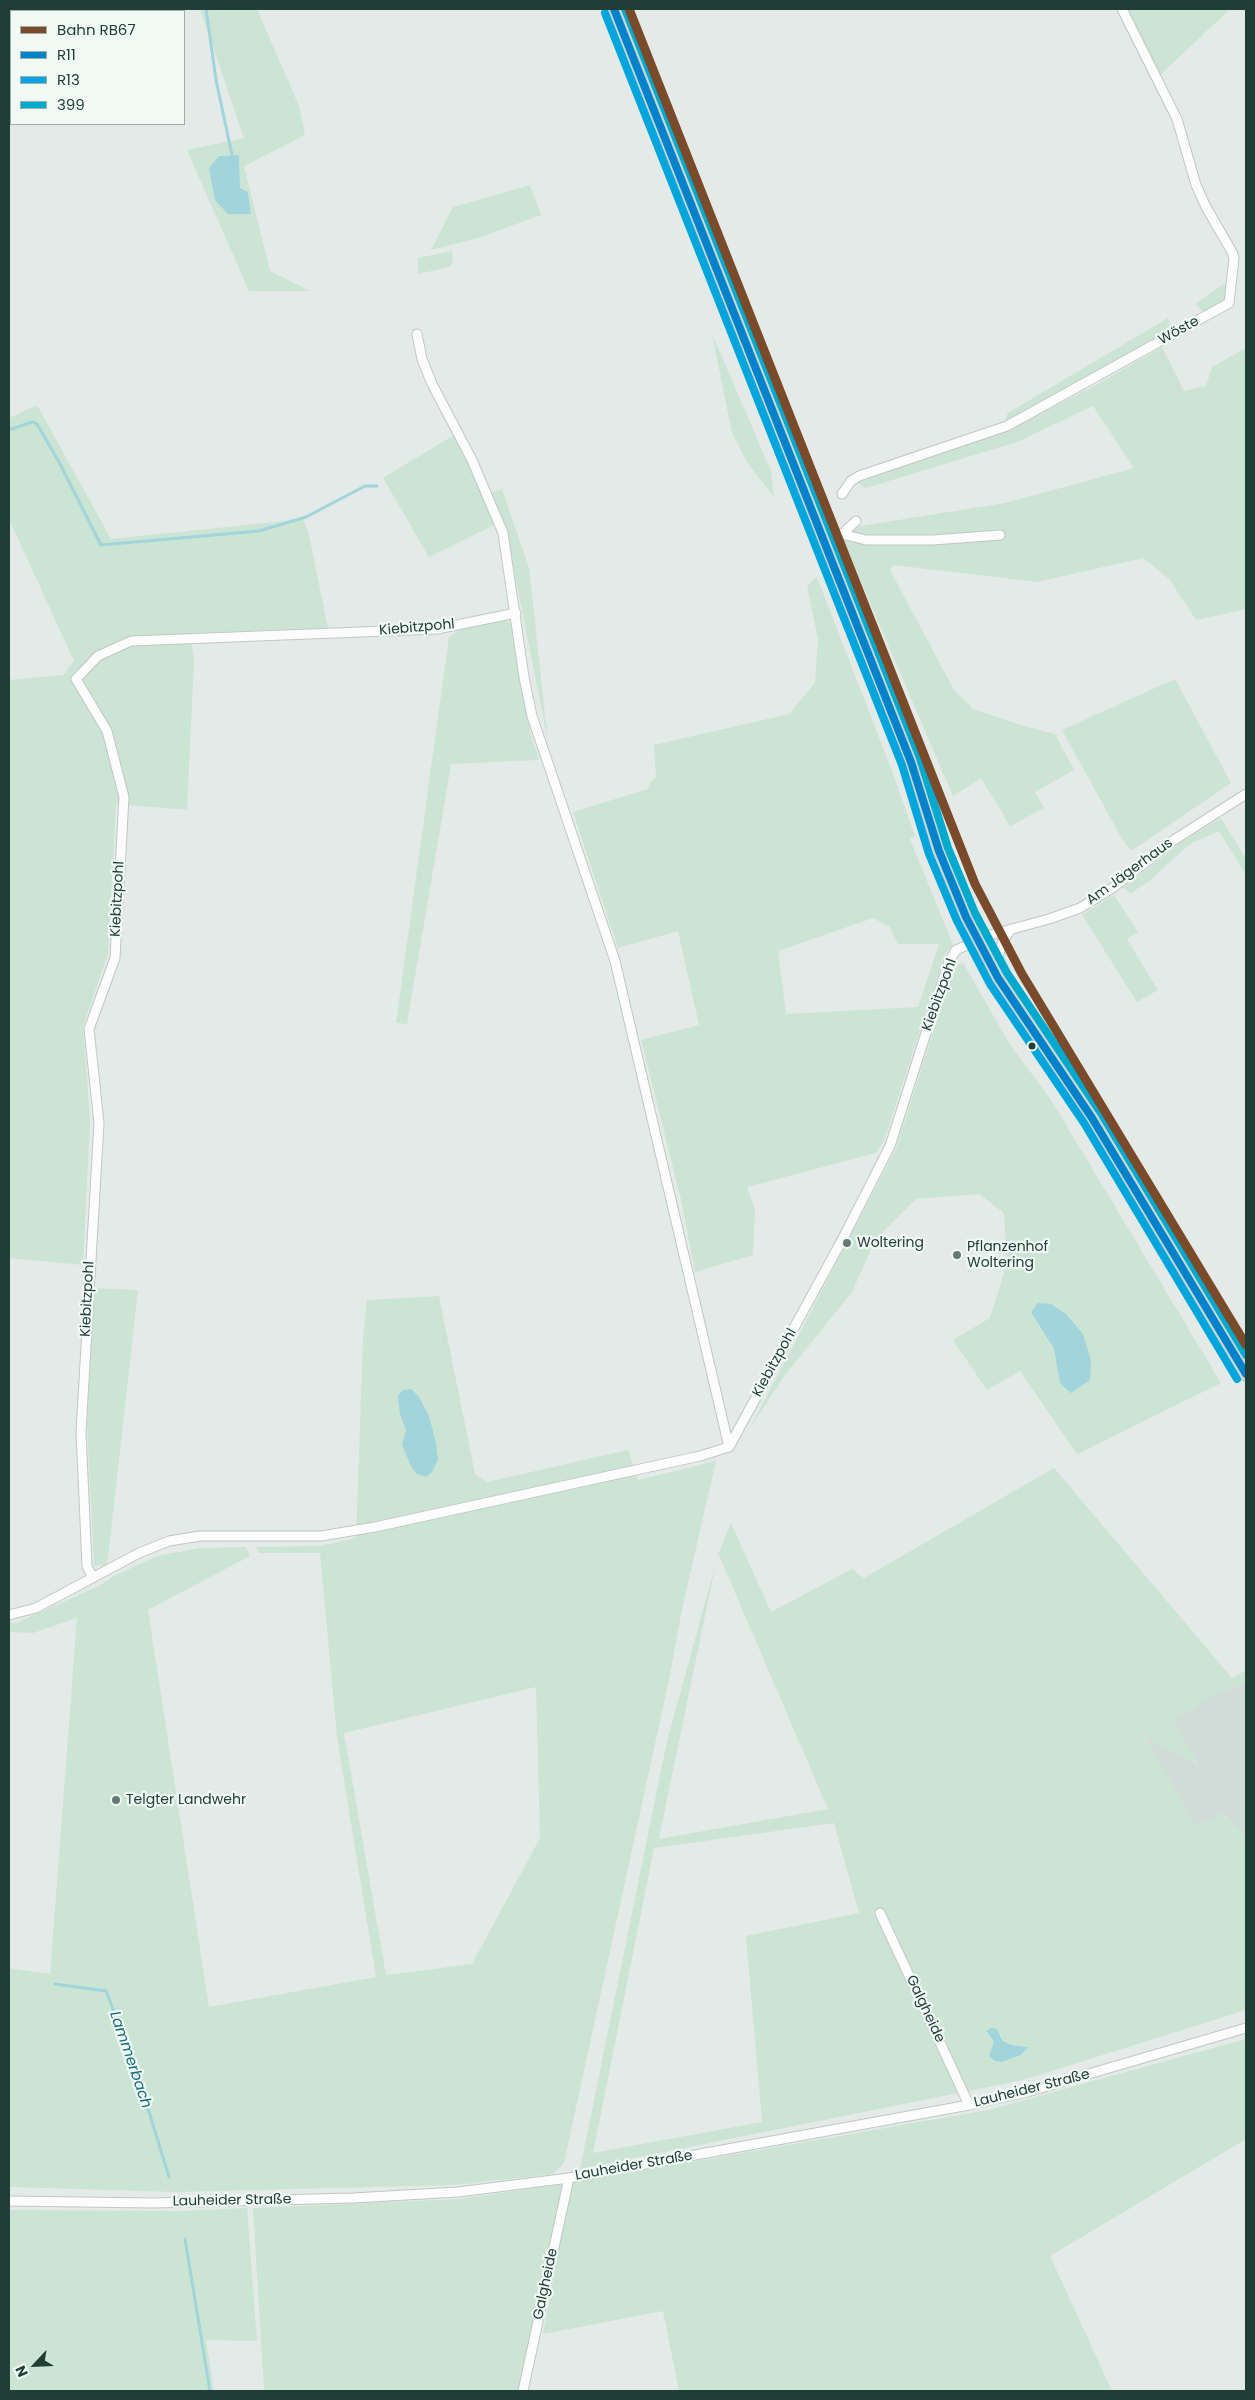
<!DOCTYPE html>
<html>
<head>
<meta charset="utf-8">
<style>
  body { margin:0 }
  #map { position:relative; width:1255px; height:2400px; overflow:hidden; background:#e4eae7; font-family:Poppins,sans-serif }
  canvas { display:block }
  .frame { position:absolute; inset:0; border:10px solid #203e36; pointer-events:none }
  .legend { position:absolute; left:10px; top:10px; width:175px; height:115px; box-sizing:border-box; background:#f1f9f5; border:1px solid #9daea9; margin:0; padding:6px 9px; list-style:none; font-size:15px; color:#203e36 }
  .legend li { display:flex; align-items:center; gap:10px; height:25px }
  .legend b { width:25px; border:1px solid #9daea9 }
  .north { position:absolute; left:10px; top:2340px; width:50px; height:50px; -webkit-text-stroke:4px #f1f9f5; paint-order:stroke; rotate:245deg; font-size:14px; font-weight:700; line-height:20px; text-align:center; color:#203e36 }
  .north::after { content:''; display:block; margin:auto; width:18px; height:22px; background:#203e36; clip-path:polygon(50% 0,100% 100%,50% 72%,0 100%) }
</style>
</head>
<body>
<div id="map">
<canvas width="1255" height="2400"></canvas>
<div class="frame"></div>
<ul class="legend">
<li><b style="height:6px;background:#7a4b2a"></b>Bahn RB67</li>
<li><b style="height:6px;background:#0083ca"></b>R11</li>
<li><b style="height:6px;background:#03a6dc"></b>R13</li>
<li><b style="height:6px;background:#00a9ce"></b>399</li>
</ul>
<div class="north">N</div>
</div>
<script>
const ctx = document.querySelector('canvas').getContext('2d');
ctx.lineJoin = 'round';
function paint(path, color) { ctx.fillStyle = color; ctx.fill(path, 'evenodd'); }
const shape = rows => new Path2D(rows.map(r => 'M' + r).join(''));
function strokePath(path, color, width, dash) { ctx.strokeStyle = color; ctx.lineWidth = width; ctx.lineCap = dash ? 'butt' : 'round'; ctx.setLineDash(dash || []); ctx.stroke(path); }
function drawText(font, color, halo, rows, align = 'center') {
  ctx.font = font + ' Poppins,sans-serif'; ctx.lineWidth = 4.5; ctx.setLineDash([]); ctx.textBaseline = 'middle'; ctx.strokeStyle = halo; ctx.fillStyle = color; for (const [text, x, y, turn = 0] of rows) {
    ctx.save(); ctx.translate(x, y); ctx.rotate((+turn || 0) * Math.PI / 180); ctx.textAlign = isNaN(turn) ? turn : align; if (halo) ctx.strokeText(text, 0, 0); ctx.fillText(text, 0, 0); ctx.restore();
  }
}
const built = shape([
  [1246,1682,1246,1838,1224,1813,1196,1827,1145,1737,1198,1764,1173,1720,1212,1696]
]);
const green = shape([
  [200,9,257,9,299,106,305,135,244,166,270,271,310,291,249,291,187,150,244,138],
  [239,155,240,188,248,192,251,214,219,156],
  [1128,9,1230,9,1159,76],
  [530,185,541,215,478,238,431,250,453,207],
  [452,251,453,261,450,267,418,274,418,258],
  [1228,281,1225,302,1205,313,1195,304],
  [1168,318,1171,330,1004,422,1008,413],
  [712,334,771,471,774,497,748,464,732,433],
  [1162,347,1184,391,1206,386,1212,367,1246,348,1246,609,1196,620,1169,579,1143,558,1037,582,894,565,890,570,954,690,973,709,1024,726,1055,734,1074,770,1035,792,1044,808,1010,826,981,778,953,796,843,540,846,535,861,526,1005,503,1134,468,1093,406,1017,442,866,488,858,483,869,475,1008,430,1096,385],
  [37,405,111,539,303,519,309,535,328,628,190,633,194,661,187,810,116,804,108,954,83,1026,90,1120,83,1265,9,1258,9,680,63,675,74,661,9,519,9,418],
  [456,434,496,524,429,557,383,478],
  [502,489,529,568,548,741,507,535,491,493],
  [817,577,892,771,915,836,910,839,953,945,945,954,884,1141,876,1153,747,1187,755,1210,753,1255,695,1272,682,1204,641,1040,699,1025,678,931,618,948,573,812,648,789,650,782,656,778,654,745,789,714,815,683,818,639,807,586],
  [873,918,889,926,898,944,939,944,918,1007,786,1014,778,951],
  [505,620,514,626,520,684,532,738,539,760,451,764,407,1024,396,1023,449,637,463,628],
  [1175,679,1231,783,1131,851,1122,839,1062,730],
  [1221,818,1246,859,1246,875,1219,831,1190,844,1149,881,1131,893,1123,888,1180,843],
  [1114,895,1138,932,1127,939,1158,990,1137,1002,1082,915],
  [963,963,1009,1043,1051,1100,1221,1383,1077,1454,1020,1371,987,1390,953,1340,990,1318,1007,1263,1004,1213,979,1194,916,1199,875,1240,852,1292,785,1375,750,1428,896,1149,954,966],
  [1031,1312,1091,1380,1060,1383,1054,1349],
  [94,1288,138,1290,107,1566,94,1565,87,1425],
  [439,1296,475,1474,487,1482,628,1450,638,1480,716,1461,682,1609,670,1675,564,2163,553,2174,456,2185,175,2192,9,2187,9,1968,50,1974,77,1618,33,1633,9,1632,9,1622,16,1623,99,1586,114,1576,157,1556,200,1548,246,1547,250,1556,148,1610,209,2007,376,1977,337,1737,320,1553,259,1553,256,1547,319,1546,356,1538,363,1339,367,1300],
  [536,1687,540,1838,472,1964,386,1975,344,1733],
  [1054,1468,1232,1678,1246,1670,1246,1682,1212,1696,1173,1720,1199,1764,1146,1738,1196,1827,1224,1813,1246,1838,1246,2010,1023,2080,580,2169,667,1741,719,1552,731,1523,771,1612,852,1569,864,1578],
  [718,1553,828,1809,659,1839,659,1838],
  [834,1823,859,1913,746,1936,762,2122,593,2153,654,1848],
  [986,2032,1001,2034,1003,2041,1012,2045,1028,2047,1021,2055,1002,2062,995,2061,994,2042],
  [1246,2039,1246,2139,1050,2256,1112,2391,679,2391,663,2311,543,2334,571,2183,988,2110],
  [564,2184,519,2391,264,2391,253,2208,458,2199],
  [247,2208,257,2341,206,2340,214,2391,9,2391,9,2210,179,2211]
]);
const water = shape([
  [239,155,240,188,248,192,251,214,228,214,215,200,209,168,219,156],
  [1038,1303,1051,1304,1066,1314,1083,1334,1091,1361,1090,1380,1071,1393,1060,1383,1054,1349,1031,1312],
  [411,1389,419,1397,429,1416,436,1443,438,1460,432,1472,426,1477,417,1474,412,1468,402,1445,406,1430,400,1414,398,1396,403,1390],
  [991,2028,997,2029,1003,2041,1012,2045,1028,2047,1021,2055,1002,2062,995,2061,989,2056,994,2042,986,2031]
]);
const stream = shape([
  [206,9,216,80,232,155],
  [9,430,32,422,37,424,59,462,101,545,259,531,306,517,365,486,377,486],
  [55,1984,106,1991,134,2063,169,2177],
  [185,2239,210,2391]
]);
const minor = shape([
  [417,334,422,359,432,384,472,460,503,533,524,677,532,716,615,961,729,1447],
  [842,494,851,481,859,476,1007,426,1229,303,1234,258,1232,252,1206,207,1196,185,1177,119,1122,9],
  [842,534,866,540,933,540,1000,535],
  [824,543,842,534,856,521],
  [998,976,999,953,1003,941,1011,929],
  [93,1578,87,1566,81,1432,99,1123,89,1029,115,958,124,797,107,731,76,679,98,656,131,641,437,629,516,613],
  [9,1615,36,1608,139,1553,169,1541,200,1536,321,1536,375,1527,700,1456,729,1447,842,1240,890,1146,949,961,956,950,990,935,1049,919,1080,908,1114,887,1174,840,1246,794],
  [880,1913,969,2105],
  [9,2201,152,2203,353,2198,458,2192,569,2178,969,2105,1027,2092,1246,2028],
  [523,2391,569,2178]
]);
const primary = shape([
  [614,9,911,762,939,851,966,917,998,978,1092,1118,1246,1374]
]);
const bus1 = shape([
  [614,9,911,762,939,851,966,917,998,978,1092,1118,1246,1374]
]);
const bus2 = shape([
  [605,13,902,765,929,854,957,921,990,984,1084,1123,1237,1379]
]);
const bus3 = shape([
  [625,9,920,758,948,848,975,913,1007,973,1101,1113,1246,1355]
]);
const rail1 = shape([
  [629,9,975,884,1022,974,1246,1345]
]);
const markers = [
  [1032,1046,4.5,"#203e36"],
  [847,1243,5,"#657a74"],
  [957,1255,5,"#657a74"],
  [116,1800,5,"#657a74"]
];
const streetNames = [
  ["Wöste",1179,331,-29],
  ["Kiebitzpohl",417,628,-5],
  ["Am Jägerhaus",1130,872,-36],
  ["Kiebitzpohl",118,899,-87],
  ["Kiebitzpohl",940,995,-70],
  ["Kiebitzpohl",88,1299,-87],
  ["Kiebitzpohl",775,1363,-61],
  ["Galgheide",925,2009,65],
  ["Lauheider Straße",1032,2089,-14],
  ["Lauheider Straße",634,2166,-10],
  ["Lauheider Straße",232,2201,-1],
  ["Galgheide",546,2284,-78]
];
const poiNames = [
  ["Woltering",857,1243],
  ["Pflanzenhof",967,1247],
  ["Woltering",967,1263],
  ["Telgter Landwehr",126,1800]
];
const waterNames = [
  ["Lammerbach",130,2060,71]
];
paint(built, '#d1dbd7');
paint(green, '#cce4d3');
paint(water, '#a1d4db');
strokePath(stream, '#a1d4db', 3);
strokePath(minor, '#c1c7c4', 11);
strokePath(primary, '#bcc6c3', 16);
strokePath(minor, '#fbfcfb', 9);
strokePath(primary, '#cdd6d3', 14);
strokePath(bus1, '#0083ca', 8);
strokePath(bus2, '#03a6dc', 8);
strokePath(bus3, '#00a9ce', 8);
strokePath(rail1, '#7a4b2a', 9);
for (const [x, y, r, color] of markers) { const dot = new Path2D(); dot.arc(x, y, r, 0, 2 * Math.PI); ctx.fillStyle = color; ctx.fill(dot); strokePath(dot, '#f1f9f5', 2); }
drawText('14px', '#203e36', '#f1f9f5', streetNames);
drawText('14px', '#203e36', '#f1f9f5', poiNames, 'left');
drawText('italic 15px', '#156e7f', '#f1f9f5', waterNames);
</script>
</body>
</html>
